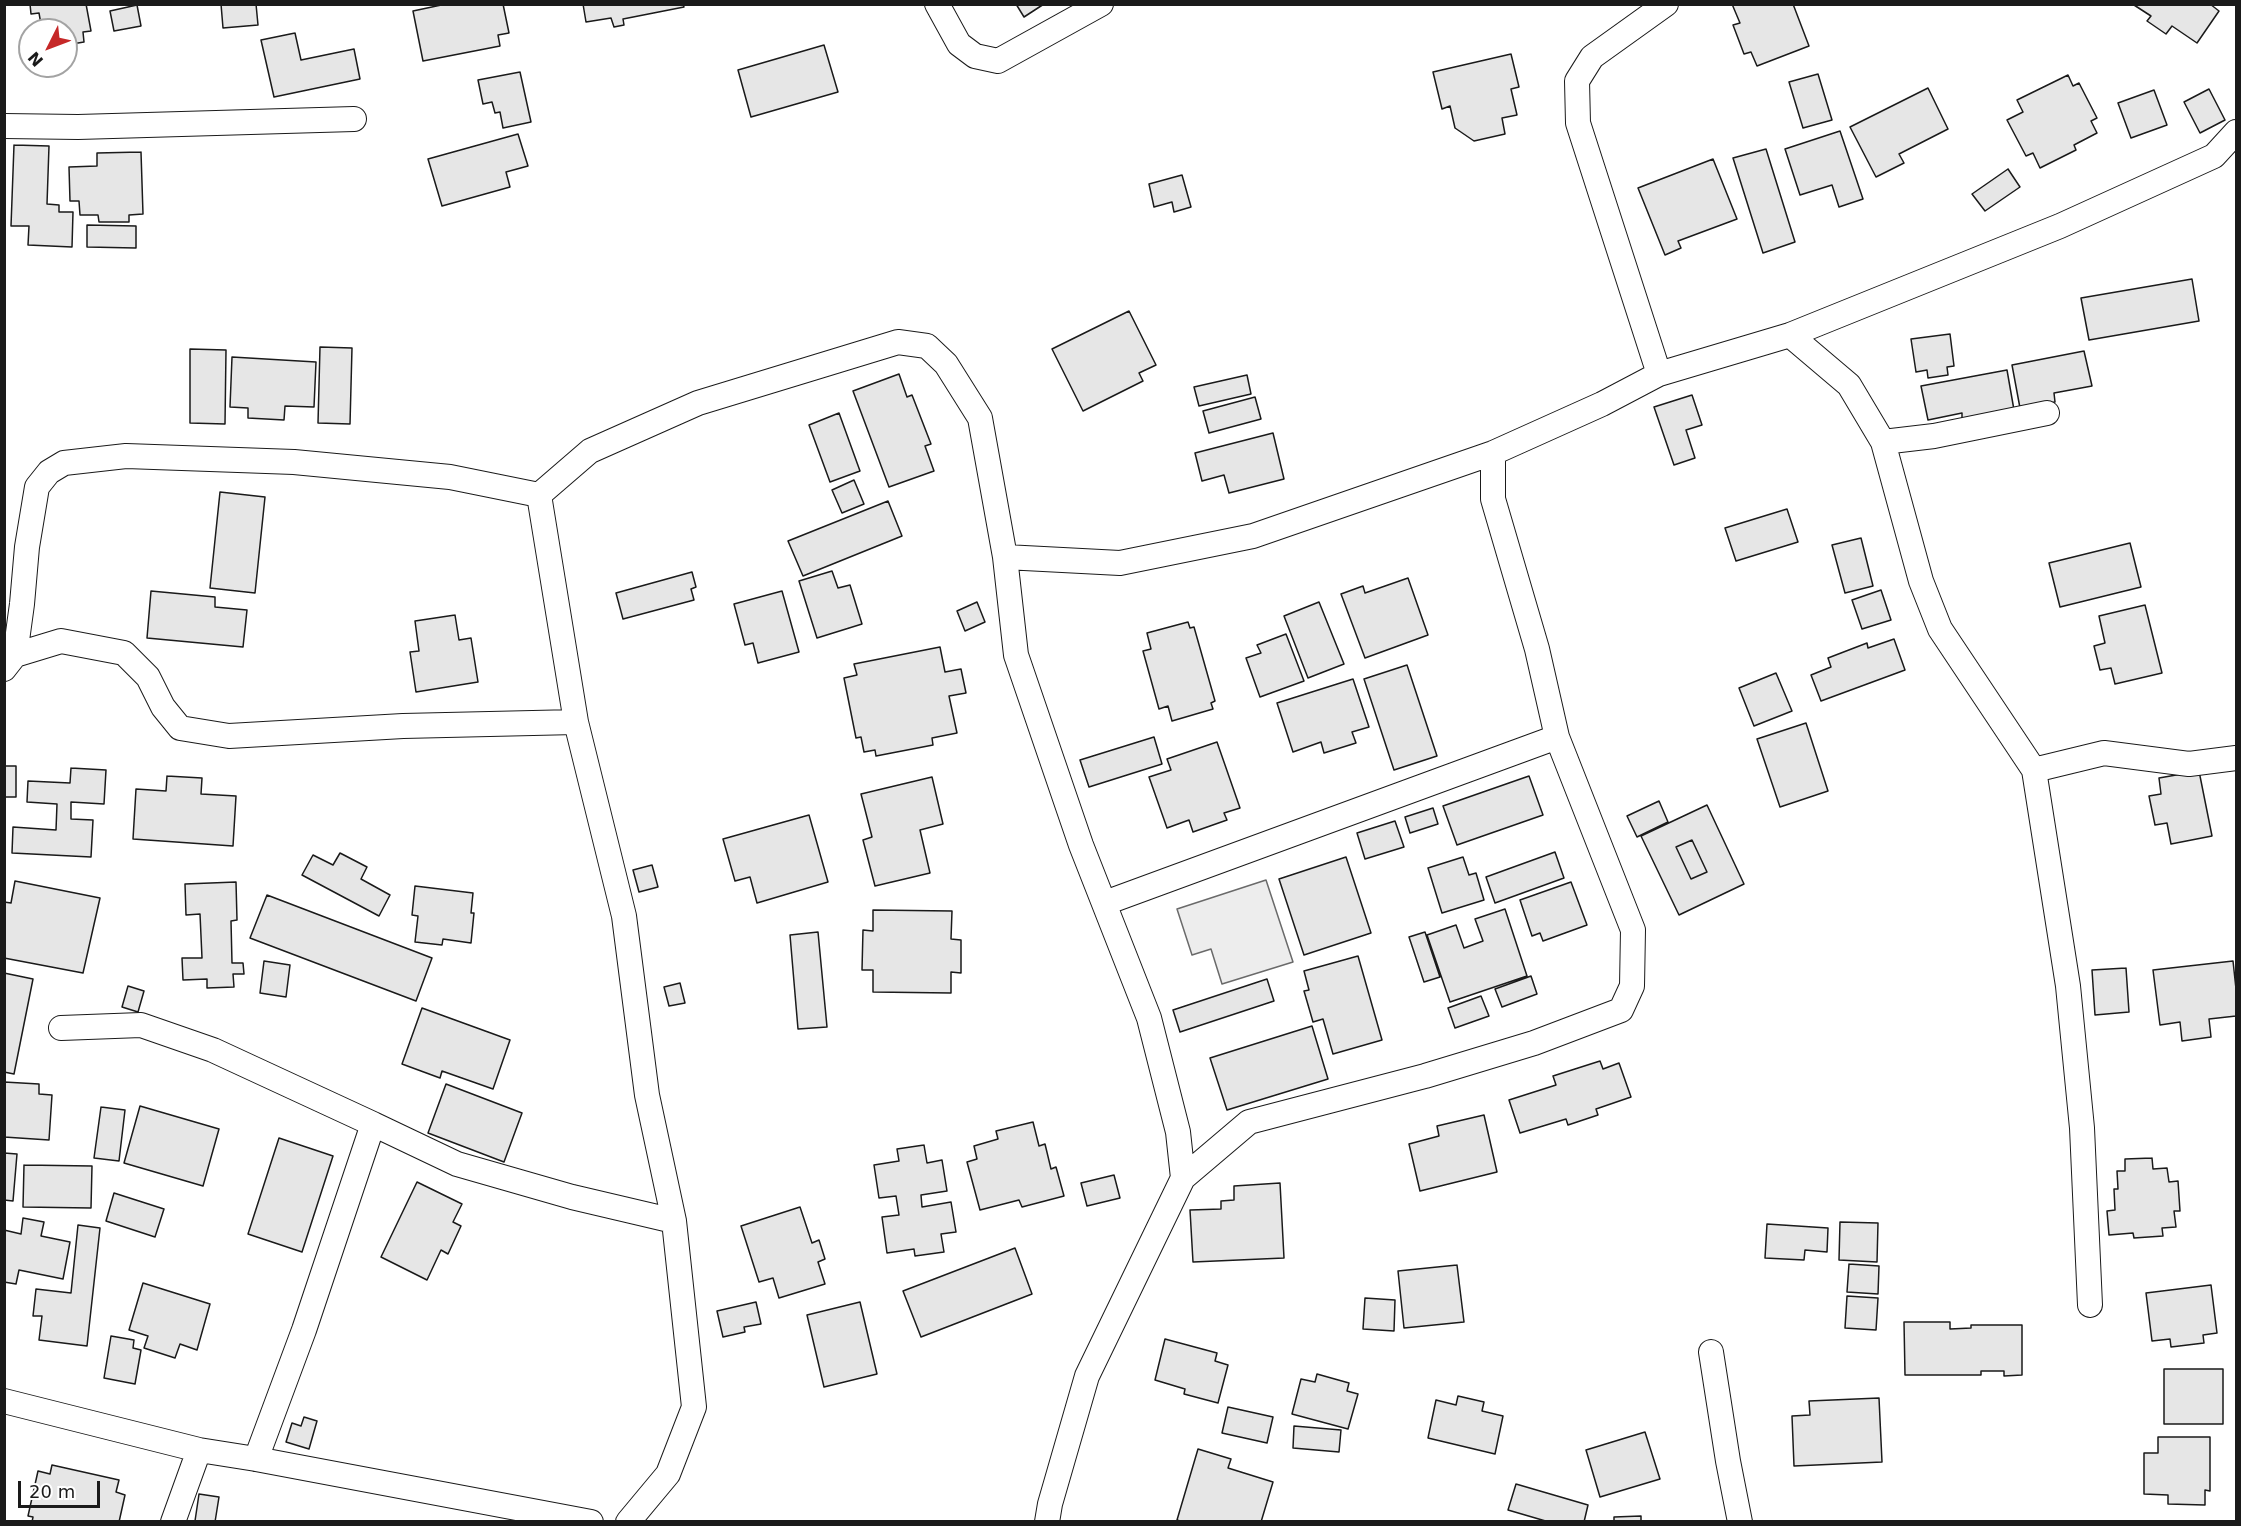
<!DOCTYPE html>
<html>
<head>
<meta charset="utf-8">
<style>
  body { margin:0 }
  #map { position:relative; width:2241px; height:1526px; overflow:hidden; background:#fff; font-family:"DejaVu Sans",sans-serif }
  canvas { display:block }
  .frame { position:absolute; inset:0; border:6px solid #1a1a1a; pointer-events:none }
  .north { position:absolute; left:18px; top:18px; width:60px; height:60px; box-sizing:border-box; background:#fff; border:2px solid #a3a3a3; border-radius:50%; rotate:228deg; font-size:16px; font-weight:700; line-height:24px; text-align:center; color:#1a1a1a }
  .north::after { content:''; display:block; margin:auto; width:21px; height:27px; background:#c62828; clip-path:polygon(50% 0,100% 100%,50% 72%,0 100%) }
  .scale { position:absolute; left:18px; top:1481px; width:82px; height:27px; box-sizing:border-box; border:3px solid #1a1a1a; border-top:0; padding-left:8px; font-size:18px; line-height:21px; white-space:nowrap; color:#1a1a1a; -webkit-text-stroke:4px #fff; paint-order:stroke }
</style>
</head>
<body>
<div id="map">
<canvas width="2241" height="1526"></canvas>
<div class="frame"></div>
<div class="north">N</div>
<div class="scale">20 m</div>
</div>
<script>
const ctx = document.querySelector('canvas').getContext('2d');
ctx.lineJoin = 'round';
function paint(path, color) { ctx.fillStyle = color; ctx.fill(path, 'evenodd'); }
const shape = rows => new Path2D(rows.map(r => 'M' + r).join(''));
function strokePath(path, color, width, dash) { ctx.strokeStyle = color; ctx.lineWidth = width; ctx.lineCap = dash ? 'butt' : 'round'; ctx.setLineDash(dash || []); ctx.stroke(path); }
const green = shape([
  [1266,880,1293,962,1222,984,1211,949,1192,955,1177,909,1266,880]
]);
const building = shape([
  [30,4,86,4,91,31,83,32,84,42,66,45,66,30,42,30,39,13,31,14,30,4],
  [221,4,256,4,258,25,223,28,221,4],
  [446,4,503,4,509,33,498,35,500,46,423,61,413,11,446,4],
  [583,4,683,4,684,7,623,19,624,25,614,27,611,18,586,22,583,4],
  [1016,4,1044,4,1024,17,1016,4],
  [1732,4,1793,4,1809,46,1757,66,1751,52,1744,54,1733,25,1740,23,1732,4],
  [2210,4,2219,11,2197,43,2172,26,2166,34,2147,21,2151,16,2134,5,2210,4],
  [137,5,141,26,114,31,110,11,137,5],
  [295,33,301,60,354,49,360,79,274,97,261,40,295,33],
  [824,45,838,92,751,117,738,70,824,45],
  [1511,54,1519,87,1511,89,1517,115,1502,118,1505,134,1474,141,1455,128,1450,106,1442,109,1433,72,1511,54],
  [520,72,531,122,503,128,500,112,495,113,492,102,483,104,478,80,520,72],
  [1818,74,1832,120,1803,128,1789,82,1818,74],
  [2068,75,2073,86,2079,83,2097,118,2091,121,2097,133,2074,145,2076,150,2040,168,2033,153,2026,156,2007,120,2023,112,2017,100,2068,75],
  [1928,88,1948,129,1899,154,1904,163,1876,177,1850,127,1928,88],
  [2209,89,2225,120,2200,133,2184,102,2209,89],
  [2154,90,2167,125,2131,138,2118,103,2154,90],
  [1840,131,1863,199,1839,207,1832,185,1800,195,1785,149,1840,131],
  [518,134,528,166,506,172,510,187,442,206,428,159,518,134],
  [14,145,49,146,47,204,59,205,59,212,73,212,72,247,28,245,29,226,11,226,14,145],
  [1766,149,1795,242,1763,253,1733,158,1766,149],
  [141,152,143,214,129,215,129,222,99,222,98,215,80,215,79,201,70,201,69,167,97,166,97,153,141,152],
  [1713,159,1737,219,1678,241,1681,248,1665,255,1638,188,1713,159],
  [2008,169,2020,187,1985,211,1972,194,2008,169],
  [1182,175,1191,207,1174,212,1172,202,1154,207,1149,184,1182,175],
  [87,225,136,226,136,248,87,247,87,225],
  [2192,279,2199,321,2089,340,2081,298,2192,279],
  [1129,311,1156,365,1139,373,1143,381,1083,411,1052,349,1129,311],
  [1950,334,1954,366,1947,367,1948,375,1928,378,1927,370,1916,372,1911,339,1950,334],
  [320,347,352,348,350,424,318,423,320,347],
  [190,349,226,350,225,424,190,423,190,349],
  [2084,351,2092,386,2054,393,2055,402,2020,408,2012,365,2084,351],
  [232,357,316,362,314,407,285,406,284,420,248,418,248,408,230,407,232,357],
  [2007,370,2014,410,1962,419,1962,413,1928,420,1921,386,2007,370],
  [899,374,907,397,912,395,931,444,925,446,934,471,889,487,853,391,899,374],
  [1247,375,1251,394,1199,406,1194,387,1247,375],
  [1692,395,1702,425,1686,430,1695,458,1674,465,1654,407,1692,395],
  [1255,397,1261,419,1209,433,1203,411,1255,397],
  [839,413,860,471,830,482,809,425,839,413],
  [1273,433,1284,479,1229,493,1224,475,1202,481,1195,453,1273,433],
  [854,480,864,504,842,513,832,490,854,480],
  [220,492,265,497,255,593,210,588,220,492],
  [888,501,902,536,803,576,788,541,888,501],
  [1787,509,1798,542,1736,561,1725,528,1787,509],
  [1861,538,1873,586,1845,593,1832,545,1861,538],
  [2130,543,2141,587,2060,607,2049,563,2130,543],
  [832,571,838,588,850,585,862,624,817,638,799,581,832,571],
  [692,572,696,587,691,589,694,600,623,619,616,593,692,572],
  [1408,578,1428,635,1365,658,1341,594,1363,586,1365,593,1408,578],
  [1881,590,1891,620,1862,629,1852,600,1881,590],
  [151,591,215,597,215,607,247,610,243,647,147,638,151,591],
  [782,591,799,652,758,663,753,643,745,645,734,604,782,591],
  [977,602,985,622,965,631,957,611,977,602],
  [1319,602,1344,664,1308,678,1284,616,1319,602],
  [2145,605,2162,673,2115,684,2111,668,2100,670,2094,646,2105,643,2099,616,2145,605],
  [455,615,459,640,471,638,478,682,416,692,410,652,419,651,415,621,455,615],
  [1188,622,1190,628,1194,627,1215,701,1211,703,1213,709,1172,721,1168,706,1159,709,1143,651,1151,649,1147,633,1188,622],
  [1286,634,1304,681,1260,697,1246,658,1261,653,1257,645,1286,634],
  [1894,639,1905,670,1821,701,1811,675,1831,667,1828,658,1867,643,1868,648,1894,639],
  [940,647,945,672,961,669,966,693,949,696,957,733,932,738,933,745,876,756,875,750,864,752,861,737,856,738,844,678,857,675,854,664,940,647],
  [1407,665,1437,756,1394,770,1364,679,1407,665],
  [1776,673,1792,711,1754,726,1739,688,1776,673],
  [1353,679,1369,727,1352,732,1356,743,1324,753,1321,742,1293,752,1277,703,1353,679],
  [1806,723,1828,791,1780,807,1757,739,1806,723],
  [1154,737,1162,764,1089,787,1080,760,1154,737],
  [1217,742,1240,808,1224,813,1227,820,1193,832,1189,820,1167,828,1149,777,1171,770,1167,759,1217,742],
  [4,766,16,766,16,797,4,797,4,766],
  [71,768,106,770,104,804,71,802,71,819,93,820,91,857,12,853,13,827,56,830,57,804,27,802,28,781,70,783,71,768],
  [2199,771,2212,836,2171,844,2167,823,2155,825,2149,796,2161,794,2159,778,2199,771],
  [167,776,202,778,201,794,236,796,233,846,133,839,136,789,166,791,167,776],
  [1529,776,1543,815,1457,845,1443,806,1529,776],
  [932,777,943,824,920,830,930,873,875,886,863,840,872,837,861,794,932,777],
  [1659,801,1668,822,1637,837,1627,816,1659,801],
  [1707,805,1744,884,1679,915,1641,836,1707,805],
  [1692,840,1707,872,1691,879,1676,847,1692,840],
  [1433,808,1438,824,1410,833,1405,817,1433,808],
  [809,815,828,882,757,903,750,877,735,881,723,839,809,815],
  [1395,821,1404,847,1365,859,1357,833,1395,821],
  [1692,840,1707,872,1691,879,1676,847,1692,840],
  [1555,852,1564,878,1495,903,1486,877,1555,852],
  [340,853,367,867,361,879,390,895,379,916,302,875,313,855,333,865,340,853],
  [1346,857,1371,933,1304,955,1279,879,1346,857],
  [1463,857,1469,875,1476,873,1484,900,1442,913,1428,868,1463,857],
  [652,865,658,887,639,892,633,870,652,865],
  [15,881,100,898,83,973,4,958,4,902,11,903,15,881],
  [236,882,237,920,231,921,232,963,243,963,244,974,233,974,234,987,207,988,207,979,183,980,182,958,202,958,200,914,186,915,185,884,236,882],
  [1571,882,1587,925,1543,941,1540,933,1532,936,1520,900,1571,882],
  [415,886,473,893,471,913,474,913,471,943,443,939,442,945,415,942,418,916,412,915,415,886],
  [267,895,432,958,416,1001,250,938,267,895],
  [1505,909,1527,976,1450,1002,1427,935,1456,925,1464,948,1483,941,1475,919,1505,909],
  [873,910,952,911,951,939,961,940,961,973,951,972,951,993,873,992,873,970,862,970,863,930,873,931,873,910],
  [818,932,827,1027,798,1029,790,935,818,932],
  [1425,932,1440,977,1424,982,1409,937,1425,932],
  [1358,956,1382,1040,1333,1054,1323,1019,1313,1022,1304,991,1309,990,1304,971,1358,956],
  [264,961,290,965,286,997,260,993,264,961],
  [2233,961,2236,989,2236,1016,2209,1019,2211,1037,2182,1041,2180,1022,2160,1025,2153,970,2233,961],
  [2126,968,2129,1012,2095,1015,2092,970,2126,968],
  [4,973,33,979,14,1074,4,1072,4,973],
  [1531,976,1537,994,1502,1007,1495,989,1531,976],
  [1267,979,1274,1001,1180,1032,1173,1010,1267,979],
  [680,983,685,1003,669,1006,664,987,680,983],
  [128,986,144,991,138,1012,122,1007,128,986],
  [1481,996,1489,1016,1455,1028,1448,1008,1481,996],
  [422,1008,510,1040,493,1089,442,1071,440,1078,402,1064,422,1008],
  [1312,1026,1328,1079,1227,1110,1210,1058,1312,1026],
  [1600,1061,1603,1069,1619,1063,1631,1097,1596,1109,1598,1115,1568,1125,1566,1119,1520,1133,1509,1100,1556,1085,1553,1076,1600,1061],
  [4,1082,39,1084,39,1094,52,1095,49,1140,4,1137,4,1082],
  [446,1084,522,1113,504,1162,428,1133,446,1084],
  [140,1106,219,1129,203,1186,124,1163,140,1106],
  [101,1107,125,1110,119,1161,94,1158,101,1107],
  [1484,1115,1497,1172,1420,1191,1409,1144,1439,1136,1437,1126,1484,1115],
  [1033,1122,1039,1146,1045,1144,1051,1169,1056,1167,1064,1196,1022,1207,1019,1200,980,1210,967,1162,977,1159,974,1146,998,1139,996,1131,1033,1122],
  [279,1138,333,1156,302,1252,248,1234,279,1138],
  [924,1145,927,1163,942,1160,947,1191,921,1195,922,1207,951,1202,956,1232,941,1234,944,1252,915,1256,914,1249,887,1253,882,1217,899,1215,896,1196,879,1198,874,1165,899,1161,897,1149,924,1145],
  [4,1153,17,1154,13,1201,4,1200,4,1153],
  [2152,1158,2153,1169,2167,1168,2169,1182,2178,1181,2180,1211,2174,1211,2176,1227,2162,1228,2163,1236,2134,1238,2133,1233,2109,1235,2107,1211,2115,1210,2114,1189,2118,1189,2117,1171,2125,1171,2125,1159,2152,1158],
  [24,1165,92,1166,91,1208,23,1207,24,1165],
  [1114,1175,1120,1198,1087,1206,1081,1183,1114,1175],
  [417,1182,462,1204,453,1222,461,1226,448,1254,441,1250,427,1280,381,1257,417,1182],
  [1280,1183,1284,1258,1193,1262,1190,1210,1221,1209,1221,1201,1234,1200,1234,1186,1280,1183],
  [114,1193,164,1209,155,1237,106,1221,114,1193],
  [800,1207,812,1243,819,1240,825,1259,818,1262,825,1284,779,1298,773,1278,759,1282,741,1226,800,1207],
  [23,1218,44,1222,41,1236,70,1242,63,1279,19,1270,16,1284,4,1282,4,1230,21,1234,23,1218],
  [1840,1222,1878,1223,1877,1262,1839,1260,1840,1222],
  [1767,1224,1828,1228,1827,1252,1805,1250,1804,1260,1765,1258,1767,1224],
  [78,1225,100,1228,87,1346,39,1340,42,1316,33,1316,36,1289,71,1293,78,1225],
  [1015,1248,1032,1294,921,1337,903,1291,1015,1248],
  [1849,1264,1879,1266,1878,1294,1847,1292,1849,1264],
  [1457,1265,1464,1322,1404,1328,1398,1271,1457,1265],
  [143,1283,210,1304,197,1350,180,1344,175,1358,144,1348,148,1336,129,1330,143,1283],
  [2211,1285,2217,1333,2203,1335,2204,1343,2171,1347,2170,1339,2152,1341,2146,1293,2211,1285],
  [1847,1296,1878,1298,1876,1330,1845,1328,1847,1296],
  [1365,1298,1395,1300,1394,1331,1363,1329,1365,1298],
  [756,1302,761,1324,744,1327,745,1332,723,1337,717,1311,756,1302],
  [860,1302,877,1374,824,1387,807,1315,860,1302],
  [1904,1322,1950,1322,1950,1329,1971,1328,1971,1325,2022,1325,2022,1375,2004,1376,2004,1371,1981,1371,1981,1375,1905,1375,1904,1322],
  [111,1336,134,1340,133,1348,141,1350,135,1384,104,1378,111,1336],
  [1165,1339,1217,1353,1215,1361,1228,1365,1218,1403,1184,1394,1185,1389,1155,1380,1165,1339],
  [2164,1369,2223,1369,2223,1424,2164,1424,2164,1369],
  [1317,1374,1349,1383,1347,1391,1358,1394,1348,1429,1292,1414,1301,1379,1315,1382,1317,1374],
  [1458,1396,1484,1402,1482,1411,1503,1416,1495,1454,1428,1438,1436,1400,1456,1405,1458,1396],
  [1879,1398,1882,1462,1794,1466,1792,1416,1810,1415,1809,1401,1879,1398],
  [1228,1407,1273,1417,1267,1443,1222,1433,1228,1407],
  [304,1417,317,1421,309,1449,286,1442,292,1423,301,1426,304,1417],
  [1294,1426,1341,1430,1339,1452,1293,1448,1294,1426],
  [1645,1432,1660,1479,1600,1497,1586,1450,1645,1432],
  [2158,1437,2210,1437,2210,1491,2205,1490,2205,1505,2168,1504,2168,1495,2144,1494,2144,1453,2158,1453,2158,1437],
  [1198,1449,1231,1459,1228,1468,1273,1482,1261,1522,1183,1522,1177,1520,1198,1449],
  [52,1465,119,1480,116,1492,125,1495,119,1522,32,1522,33,1517,28,1516,38,1471,50,1474,52,1465],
  [1516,1484,1588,1505,1584,1522,1549,1522,1508,1510,1516,1484],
  [199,1494,219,1497,215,1522,195,1521,199,1494],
  [1641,1516,1641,1522,1614,1522,1614,1517,1641,1516]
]);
const street = shape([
  [937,4,959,44,975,56,998,61,1101,4],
  [4,126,78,127,354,119],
  [1790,335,1849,385,1883,442,1921,581,1940,629,2034,770,2068,986,2082,1128,2090,1305],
  [1659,374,1578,123,1577,81,1592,57,1666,4],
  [1883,442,1934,436,2047,413],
  [1005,557,1120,563,1253,536,1493,453,1602,404,1659,374,1790,335,2060,226,2214,156,2236,132],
  [15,655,22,604,27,547,37,487,49,472,64,463,126,456,294,462,450,477,539,495],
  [4,669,15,655,61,641,124,653,148,677,163,707,180,728,229,736,403,726,576,722],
  [2034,770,2104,753,2189,764,2236,758],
  [1105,903,1557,737],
  [61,1028,141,1025,213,1050,373,1124],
  [1183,1178,1249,1122,1425,1076,1534,1043,1621,1010,1632,986,1633,930,1557,737,1537,649,1493,499,1493,453],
  [1711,1352,1728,1461,1740,1522],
  [4,1401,199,1450,256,1459,591,1522],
  [256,1459,304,1330,373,1124,457,1164,572,1197,674,1221],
  [173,1522,199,1450],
  [628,1522,668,1474,694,1407,674,1221,647,1095,624,916,576,722,539,495,590,451,698,403,898,342,927,346,946,364,980,418,1005,557,1016,655,1081,845,1149,1018,1178,1132,1183,1178,1087,1376,1050,1504,1047,1522]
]);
paint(green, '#ededed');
strokePath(green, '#6a6a6a', 1.5);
paint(building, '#e6e6e6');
strokePath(building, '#1a1a1a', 1.5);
strokePath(street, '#1a1a1a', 26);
strokePath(street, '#fff', 24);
</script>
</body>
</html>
